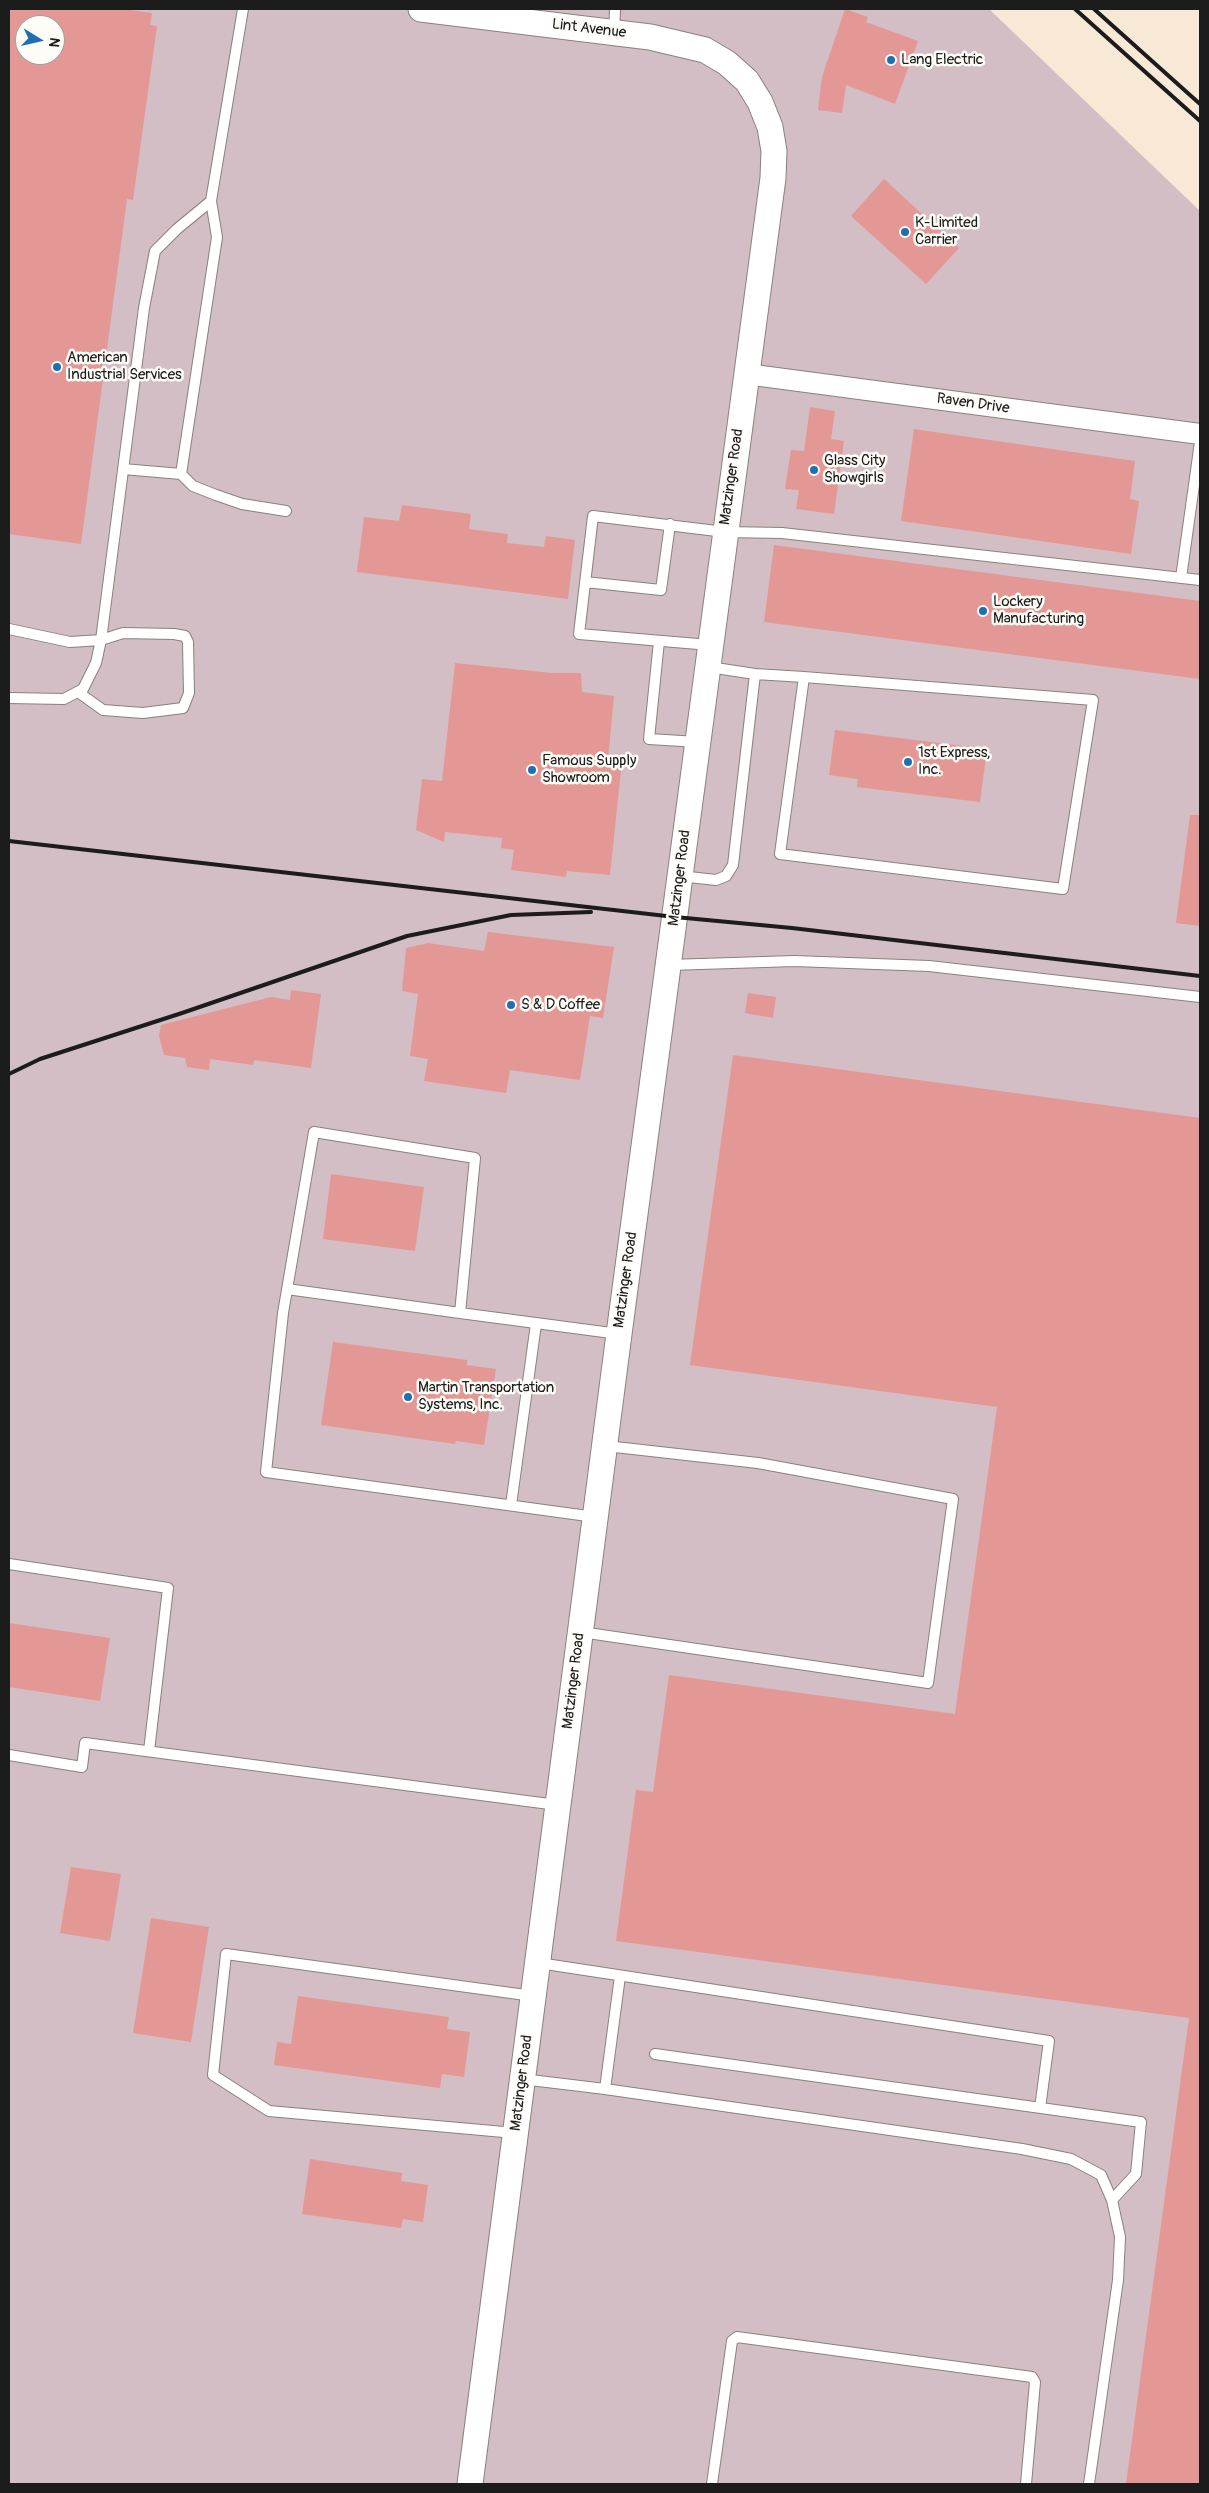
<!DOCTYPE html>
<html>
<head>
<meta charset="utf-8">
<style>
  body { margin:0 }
  #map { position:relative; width:1209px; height:2493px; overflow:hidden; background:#f8e9d6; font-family:Pangolin,sans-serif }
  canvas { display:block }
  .frame { position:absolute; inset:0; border:10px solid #1c1c1c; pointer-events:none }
  .north { position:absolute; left:15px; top:15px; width:50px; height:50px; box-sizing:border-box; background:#fdfcf7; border:1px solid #a3a29f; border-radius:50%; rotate:99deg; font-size:14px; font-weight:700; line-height:20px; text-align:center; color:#1c1c1c }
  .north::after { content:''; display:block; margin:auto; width:18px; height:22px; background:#1f6fb2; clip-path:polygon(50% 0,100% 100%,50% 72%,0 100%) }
</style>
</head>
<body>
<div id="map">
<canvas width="1209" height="2493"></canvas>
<div class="frame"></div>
<div class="north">N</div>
</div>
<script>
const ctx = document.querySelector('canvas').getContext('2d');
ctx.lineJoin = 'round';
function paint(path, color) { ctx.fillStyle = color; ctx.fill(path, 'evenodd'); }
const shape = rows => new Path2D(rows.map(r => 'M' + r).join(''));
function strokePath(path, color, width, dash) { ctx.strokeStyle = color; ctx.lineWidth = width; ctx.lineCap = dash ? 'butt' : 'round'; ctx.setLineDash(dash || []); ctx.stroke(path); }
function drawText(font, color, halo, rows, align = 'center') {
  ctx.font = font + ' Pangolin,sans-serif'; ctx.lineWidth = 5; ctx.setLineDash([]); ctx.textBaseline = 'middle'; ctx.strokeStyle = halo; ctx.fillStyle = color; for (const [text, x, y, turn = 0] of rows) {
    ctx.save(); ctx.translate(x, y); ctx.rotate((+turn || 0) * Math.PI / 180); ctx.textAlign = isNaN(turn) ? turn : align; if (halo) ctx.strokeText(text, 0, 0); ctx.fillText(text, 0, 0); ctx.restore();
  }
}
const industrial = shape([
  [9,9,989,9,1200,211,1200,2484,9,2484],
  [25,25,55,25,55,55,25,55]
]);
const building = shape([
  [9,9,123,9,152,13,150,25,157,26,133,200,127,199,81,544,9,534],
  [25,25,55,25,55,55,25,55],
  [845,9,868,17,866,22,918,41,895,104,846,85,842,113,818,110,822,77],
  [884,179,959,248,926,284,851,216],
  [810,407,835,411,831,439,844,441,834,514,796,509,799,490,785,489,791,450,804,451],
  [914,429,1135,461,1130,499,1139,501,1131,554,901,521],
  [402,505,471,514,469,529,508,534,507,543,544,547,546,536,575,540,568,599,357,572,364,517,399,521],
  [774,545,1200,601,1200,679,764,622],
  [455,663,552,673,581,673,582,692,614,696,608,759,622,761,610,875,567,871,566,877,511,870,514,850,501,848,502,838,445,832,444,842,416,830,422,779,442,781],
  [835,730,987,749,980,802,857,787,858,779,829,775],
  [1190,815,1200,815,1200,926,1176,923],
  [488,932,614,947,603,1018,590,1016,580,1080,510,1070,506,1093,424,1081,428,1059,410,1056,418,994,402,991,406,948,428,943,484,951],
  [291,990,321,994,311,1068,254,1060,253,1065,210,1059,209,1070,187,1067,185,1058,164,1055,159,1036,161,1025,271,997,290,1000],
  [748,993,776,997,773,1018,745,1013],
  [733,1055,1200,1118,1200,2484,1126,2484,1189,2018,616,1941,636,1790,653,1792,669,1675,955,1714,997,1407,690,1365],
  [331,1174,424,1187,415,1251,323,1239],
  [333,1342,467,1360,467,1365,496,1369,484,1445,456,1441,455,1444,321,1425],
  [9,1623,110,1638,100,1701,9,1687],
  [71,1867,121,1874,110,1941,60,1933],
  [151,1918,209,1927,191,2042,133,2033],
  [298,1996,449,2017,447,2029,470,2032,464,2077,442,2074,440,2088,274,2065,277,2042,291,2044],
  [310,2159,402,2173,401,2181,428,2185,423,2222,403,2219,401,2228,302,2214]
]);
const service = shape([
  [614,32,615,9],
  [211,201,217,237,181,474,193,486,216,495,242,504,286,511],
  [123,469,181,474],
  [1181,578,1200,442],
  [585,582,661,590,670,524],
  [9,629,70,642,101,640,123,633,174,634,185,636,188,642,189,693,183,708,143,713,103,710,78,692],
  [659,641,649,739,698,742],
  [710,645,579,634,593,516,725,532,782,533,1200,580],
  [709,667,755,674,804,677,1093,700,1063,889,780,854,804,677],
  [9,698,64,699,83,689,96,663,101,640,144,308,155,251,177,229,211,201,243,9],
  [680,876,716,880,726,876,733,865,755,674],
  [669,965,795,961,929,966,1200,997],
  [287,1289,460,1313],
  [511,1505,536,1324],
  [595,1517,266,1472,283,1313,314,1132,475,1158,460,1313,619,1334],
  [9,1564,168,1588,149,1751],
  [581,1632,928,1683,953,1499,758,1463,606,1446],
  [9,1755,82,1767,85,1743,557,1805],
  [539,1963,1049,2041,1040,2108],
  [655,2054,1141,2122,1136,2174,1112,2200],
  [522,2079,605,2089,1022,2149,1071,2159,1101,2175,1112,2200,1120,2237,1118,2280,1089,2484],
  [605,2089,620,1976],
  [515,2133,269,2111,213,2075,226,1954,533,1996],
  [712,2484,732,2341,737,2337,1032,2377,1035,2382,1026,2484]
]);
const minor = shape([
  [746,374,1200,434]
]);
const tertiary = shape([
  [421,9,650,37,705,50,727,63,747,81,760,102,770,127,774,151,773,178,619,1334,470,2484]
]);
const rail = shape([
  [1075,9,1200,121],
  [1094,9,1200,104],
  [9,841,675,917,792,928,1200,976],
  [9,1074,40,1059,182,1013,407,936,511,915,591,912]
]);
const markers = [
  [891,60,5,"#1f6fb2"],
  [905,232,5,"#1f6fb2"],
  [57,367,5,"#1f6fb2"],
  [814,470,5,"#1f6fb2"],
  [983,611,5,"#1f6fb2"],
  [908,762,5,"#1f6fb2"],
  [532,770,5,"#1f6fb2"],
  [511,1005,5,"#1f6fb2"],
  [408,1397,5,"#1f6fb2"]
];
const streetNames = [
  ["Lint Avenue",589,29,7],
  ["Raven Drive",973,404,8],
  ["Matzinger Road",732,477,-82],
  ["Matzinger Road",680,878,-83],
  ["Matzinger Road",626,1280,-82],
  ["Matzinger Road",574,1681,-83],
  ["Matzinger Road",522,2083,-83]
];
const poiNames = [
  ["Lang Electric",901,60],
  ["K-Limited",915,223],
  ["Carrier",915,240],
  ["American",67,358],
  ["Industrial Services",67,375],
  ["Glass City",824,461],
  ["Showgirls",824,478],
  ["Lockery",993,602],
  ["Manufacturing",993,619],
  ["1st Express,",918,753],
  ["Inc.",918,770],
  ["Famous Supply",542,761],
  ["Showroom",542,778],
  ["S & D Coffee",521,1005],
  ["Martin Transportation",418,1388],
  ["Systems, Inc.",418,1405]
];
paint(industrial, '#d2bec4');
paint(building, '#e39895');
strokePath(service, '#8a8279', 12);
strokePath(minor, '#8a8279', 22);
strokePath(tertiary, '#8a8279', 27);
strokePath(service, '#fff', 10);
strokePath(minor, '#fff', 20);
strokePath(tertiary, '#fff', 25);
strokePath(rail, '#1c1c1c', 4);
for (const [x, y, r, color] of markers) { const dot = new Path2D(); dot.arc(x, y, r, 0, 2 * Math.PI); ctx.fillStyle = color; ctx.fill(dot); strokePath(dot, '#fdfcf7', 2); }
drawText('15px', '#1c1c1c', '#fdfcf7', streetNames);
drawText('15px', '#1c1c1c', '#fdfcf7', poiNames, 'left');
</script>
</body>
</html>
